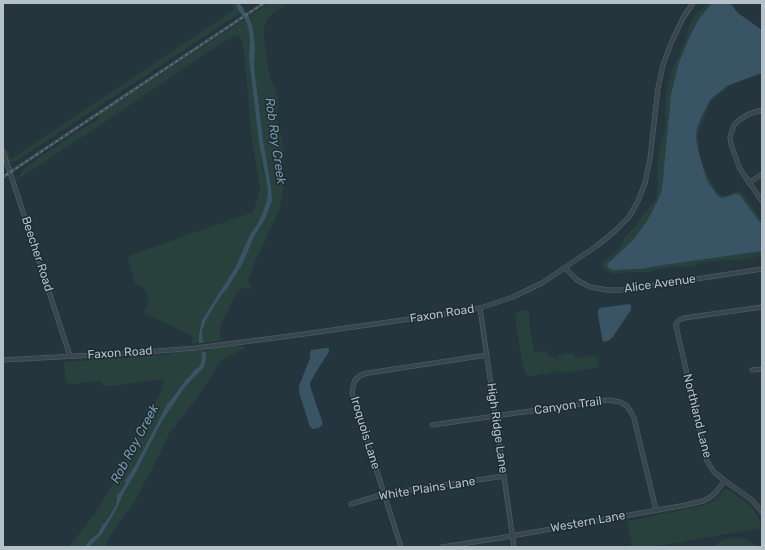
<!DOCTYPE html>
<html>
<head>
<meta charset="utf-8">
<style>
  body { margin:0 }
  #map { position:relative; width:765px; height:550px; overflow:hidden; background:#25353e; font-family:Rubik,sans-serif }
  canvas { display:block }
  .frame { position:absolute; inset:0; border:4px solid #b5c1c9; pointer-events:none }
</style>
</head>
<body>
<div id="map">
<canvas width="765" height="550"></canvas>
<div class="frame"></div>
</div>
<script>
const ctx = document.querySelector('canvas').getContext('2d');
ctx.lineJoin = 'round';
function paint(path, color) { ctx.fillStyle = color; ctx.fill(path, 'evenodd'); }
const shape = rows => new Path2D(rows.map(r => 'M' + r).join(''));
function strokePath(path, color, width, dash) { ctx.strokeStyle = color; ctx.lineWidth = width; ctx.lineCap = dash ? 'butt' : 'round'; ctx.setLineDash(dash || []); ctx.stroke(path); }
function drawText(font, color, halo, rows, align = 'center') {
  ctx.font = font + ' Rubik,sans-serif'; ctx.lineWidth = 3; ctx.setLineDash([]); ctx.textBaseline = 'middle'; ctx.strokeStyle = halo; ctx.fillStyle = color; for (const [text, x, y, turn = 0] of rows) {
    ctx.save(); ctx.translate(x, y); ctx.rotate((+turn || 0) * Math.PI / 180); ctx.textAlign = isNaN(turn) ? turn : align; if (halo) ctx.strokeText(text, 0, 0); ctx.fillText(text, 0, 0); ctx.restore();
  }
}
const green = shape([
  [231,3,236,3,239,11,238,14,16,161,9,162,6,148,11,159,234,10],
  [268,3,287,3,272,14,267,20,263,30,267,60,270,77,275,87,278,98,278,103,276,119,284,147,283,167,284,187,279,211,254,264,250,276,247,282,252,285,250,290,243,287,235,296,221,324,220,331,221,340,226,340,203,343,202,331,206,320,222,293,227,289,243,263,254,237,266,217,271,206,272,194,263,139,254,67,253,28,249,17],
  [708,3,712,3,698,20,690,36,679,62,675,78,669,116,664,166,663,181,661,192,656,204,647,221,634,239,610,260,614,270,637,270,657,266,762,251,762,256,753,257,740,261,723,260,708,262,699,262,695,266,689,267,673,267,658,269,649,272,630,272,613,274,603,269,603,263,604,260,615,252,619,248,625,237,636,226,637,222,656,199,658,185,657,165,660,145,665,129,666,93,672,70,686,38,690,24,697,13],
  [245,19,248,27,250,40,249,57,250,67,259,143,264,174,268,186,267,200,263,212,258,223,250,235,238,264,202,320,199,334,199,343,191,344,192,336,144,313,149,302,146,291,143,287,135,284,128,256,253,212,260,190,251,132,245,62,242,41,240,36,237,36,229,39,205,54,120,112,23,176,16,180,15,179,15,178,20,175,24,168,84,127,97,120,100,114],
  [762,73,734,83,714,98,708,107,698,133,699,152,704,167,711,182,718,194,723,196,726,196,735,192,737,191,741,192,762,221,762,225,740,195,735,194,722,198,718,196,708,182,704,171,699,153,696,139,697,128,701,118,710,100,727,86],
  [523,310,527,310,529,312,530,326,534,352,538,352,547,351,549,356,557,359,558,365,557,356,572,353,577,359,581,357,594,356,598,359,599,365,596,368,561,373,559,372,558,366,558,371,556,372,533,376,526,375,523,368,515,316,517,312],
  [239,345,246,348,235,353,221,361,214,371,198,397,170,432,153,467,135,501,113,531,105,547,89,547,102,534,116,510,124,492,134,476,161,421,185,387,190,381,198,374,206,358,206,352,214,348],
  [189,351,201,351,202,357,201,363,199,367,194,370,194,371,190,376,187,378,165,408,136,464,126,481,126,483,121,491,117,495,117,501,116,505,107,520,102,525,98,534,92,538,84,547,69,547,99,508,115,480,148,416,161,393,164,380,154,380,105,387,101,383,101,381,72,384,68,383,65,379,64,362,174,354,174,352,176,352],
  [727,489,729,490,751,506,755,512,758,517,761,528,652,547,624,547,632,545,627,521,706,505,716,499,724,490],
  [730,538,739,538,747,540,759,547,712,547,722,540]
]);
const water = shape([
  [236,3,239,3,244,9,244,11,249,17,253,28,255,47,254,67,263,139,271,187,272,201,266,217,254,237,243,263,227,289,222,294,206,320,202,331,203,343,199,343,199,334,202,320,235,268,250,235,258,223,263,212,267,200,268,189,265,174,259,143,250,67,249,57,250,40,248,27,245,19,238,10],
  [712,3,730,3,738,13,762,30,762,73,727,86,710,100,701,118,697,128,696,139,699,153,704,171,708,182,718,196,722,198,735,194,740,195,762,225,762,251,657,266,642,269,614,270,610,269,607,266,608,263,634,239,647,221,656,204,661,192,663,181,664,166,671,95,675,78,679,62,690,36,698,20],
  [629,304,631,305,631,310,612,338,608,341,603,342,602,338,598,315,598,310,600,308],
  [326,348,328,348,329,349,329,352,319,367,310,383,311,389,323,424,319,428,313,429,310,427,299,392,299,386,310,358,310,353,311,350],
  [201,351,206,352,206,358,204,367,185,387,162,421,134,476,124,492,116,510,102,534,89,547,84,547,92,538,98,534,102,525,107,520,116,505,117,501,117,495,121,491,126,483,125,481,136,464,167,404,174,396,187,378,190,376,194,370,199,367,201,363,202,357]
]);
const minor = shape([
  [762,110,749,114,739,120,734,125,730,137,731,144,740,169,762,201],
  [3,151,70,356],
  [749,183,762,174],
  [565,268,577,280,590,287,607,290,624,290,762,269],
  [762,307,684,318,679,320,676,324,676,326,707,461,714,472,725,481,752,500,762,512],
  [480,308,514,547],
  [3,360,132,353,196,348,290,336,445,314,480,308,513,297,542,283,598,245,615,231,629,217,638,201,645,183,650,159,658,88,663,65,671,43,683,18,693,3],
  [752,370,762,369],
  [432,425,608,400,620,402,627,406,631,412,634,418,656,510],
  [351,504,384,494,504,476],
  [401,547,352,393,353,386,355,380,361,375,368,373,487,355],
  [442,547,500,538,686,505,703,501,709,498,714,494,725,481]
]);
const rail = shape([
  [3,177,264,3]
]);
const streetNames = [
  ["Beecher Road",37,254,72],
  ["Alice Avenue",660,284,-8],
  ["Faxon Road",442,314,-9],
  ["Faxon Road",120,353,-4],
  ["Canyon Trail",568,406,-8],
  ["Northland Lane",697,416,76],
  ["High Ridge Lane",497,428,82],
  ["Iroquois Lane",365,433,73],
  ["White Plains Lane",427,489,-9],
  ["Western Lane",588,522,-10]
];
const waterNames = [
  ["Rob Roy Creek",275,141,82],
  ["Rob Roy Creek",135,444,-62]
];
paint(green, '#28413d');
paint(water, '#395464');
strokePath(minor, '#57646c', 5);
strokePath(minor, '#39464e', 4);
strokePath(rail, '#5b6b75', 2.5);
strokePath(rail, '#1e2b33', 1, [3]);
drawText('12px', '#b5c1c9', '#1e2b33', streetNames);
drawText('italic 13px', '#7698ab', '#1e2b33', waterNames);
</script>
</body>
</html>
